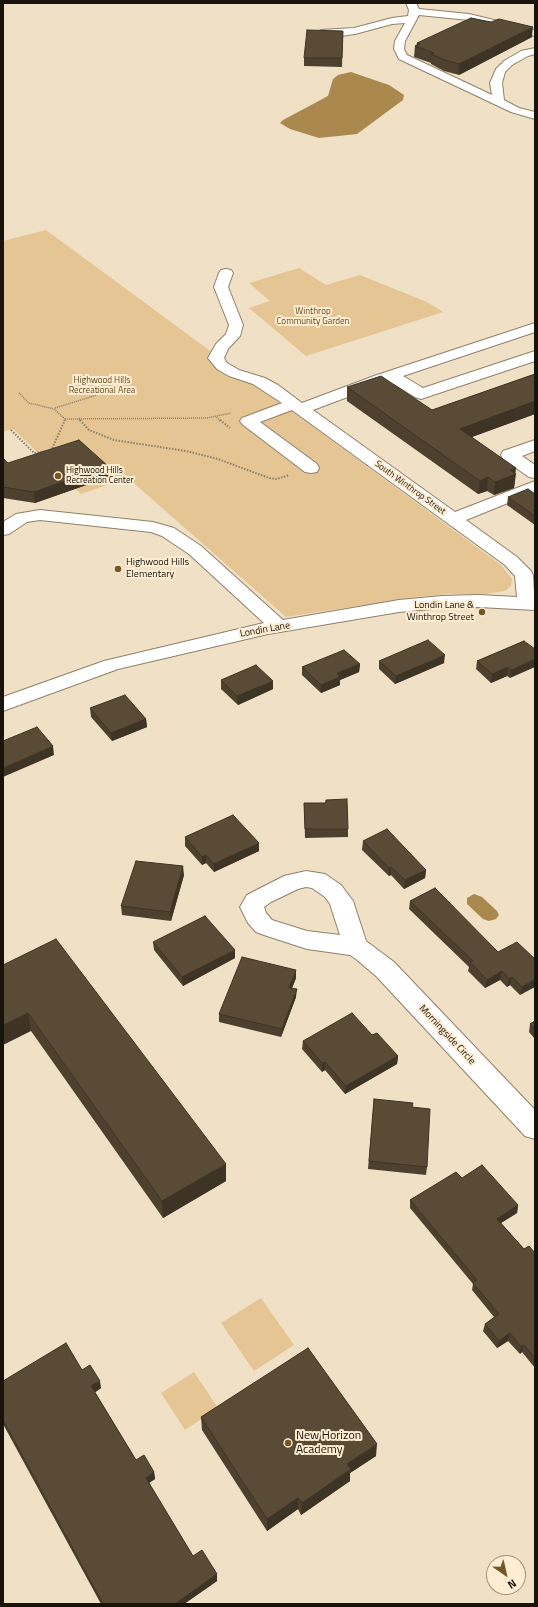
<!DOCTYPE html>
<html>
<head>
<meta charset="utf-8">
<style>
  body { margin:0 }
  #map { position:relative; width:538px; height:1607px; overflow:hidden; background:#f0e0c6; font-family:"Titillium Web",sans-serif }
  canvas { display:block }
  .frame { position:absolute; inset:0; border:4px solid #19140b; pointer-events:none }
  .north { position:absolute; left:486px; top:1555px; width:40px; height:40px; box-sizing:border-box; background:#feedd3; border:1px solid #a29683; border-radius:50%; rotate:146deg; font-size:11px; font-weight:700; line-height:16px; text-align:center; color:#19140b }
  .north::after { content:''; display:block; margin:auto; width:14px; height:18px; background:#725729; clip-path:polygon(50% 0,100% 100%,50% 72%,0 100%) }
</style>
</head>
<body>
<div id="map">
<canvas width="538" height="1607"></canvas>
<div class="frame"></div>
<div class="north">N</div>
</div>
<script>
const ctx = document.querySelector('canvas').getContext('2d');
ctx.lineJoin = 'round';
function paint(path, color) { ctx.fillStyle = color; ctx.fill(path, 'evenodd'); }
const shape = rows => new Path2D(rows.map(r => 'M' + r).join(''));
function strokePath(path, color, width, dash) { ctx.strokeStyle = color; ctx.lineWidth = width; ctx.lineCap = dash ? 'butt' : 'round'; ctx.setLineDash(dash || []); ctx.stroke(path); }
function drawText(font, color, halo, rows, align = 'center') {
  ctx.font = font + ' "Titillium Web",sans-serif'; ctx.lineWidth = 4; ctx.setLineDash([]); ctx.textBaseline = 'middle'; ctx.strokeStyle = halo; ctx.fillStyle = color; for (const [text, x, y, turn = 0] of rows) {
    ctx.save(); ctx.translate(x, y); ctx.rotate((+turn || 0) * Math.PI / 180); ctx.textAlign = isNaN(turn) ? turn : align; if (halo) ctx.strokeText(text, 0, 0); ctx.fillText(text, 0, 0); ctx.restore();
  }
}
const green = shape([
  [46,230,501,565,512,579,511,586,505,591,485,594,449,594,417,597,286,617,128,478,81,494,13,429,3,432,3,241],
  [299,268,326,285,360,275,427,302,443,312,306,356,249,308,270,301,249,283],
  [261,1298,294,1345,254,1371,221,1323],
  [194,1372,218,1408,185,1430,161,1393]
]);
const water = shape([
  [351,72,389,85,404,95,403,100,357,134,319,138,290,129,280,123,283,120,328,96,333,79,338,75],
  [474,894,482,897,497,911,499,915,496,919,489,921,483,919,467,904,467,898]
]);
const pathFar1 = shape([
  [19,393,29,403,54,409,65,419,64,421],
  [55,408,97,395],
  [215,416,221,421],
  [79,418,80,421],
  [65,419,207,418,231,413]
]);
const path = shape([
  [80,420,89,430,114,440,186,451,218,459,269,478,277,479,289,475],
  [220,420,230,428],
  [11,430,34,453,46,451],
  [51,451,65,420]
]);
const minor = shape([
  [406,3,416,3,419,9,469,14,535,30,535,36,469,20,419,15,405,41,404,49,407,55,492,95,490,83,496,69,504,61,521,51,535,48,535,54,528,56,512,65,505,72,502,83,504,100,519,108,535,112,535,119,511,112,399,59,394,49,395,41,405,23,392,24,355,34,341,36,321,36,316,33,321,30,354,28,392,18,408,16,409,10,406,3],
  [226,269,231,270,233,273,228,287,243,325,240,336,228,349,224,358,227,363,239,370,265,378,278,385,302,403,374,376,535,323,535,332,403,376,423,388,535,351,535,361,421,399,415,397,394,384,382,384,313,410,455,512,535,481,535,492,466,520,517,557,531,571,533,575,535,610,479,607,442,608,399,612,268,634,118,669,3,711,3,697,104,661,264,623,189,554,162,536,151,532,40,520,27,522,9,534,3,535,3,522,16,514,40,510,153,522,174,528,201,546,283,620,399,600,442,596,479,595,517,597,515,576,505,565,292,410,260,422,317,464,319,468,317,472,311,473,305,472,242,424,240,421,242,418,282,403,253,384,229,376,217,369,208,358,216,344,226,334,229,325,214,287,219,273,221,270,226,269],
  [535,440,535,451,522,456,535,465,535,478,529,477,503,459,501,455,503,451,535,440],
  [306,871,325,874,341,885,353,901,366,941,394,962,535,1110,535,1139,525,1136,376,976,356,959,350,955,307,949,264,935,256,932,248,923,240,907,247,895,284,876,306,871],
  [306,887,312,888,325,897,330,904,340,935,307,931,272,920,266,913,264,907,271,902,298,889,306,887]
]);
const wall = shape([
  [491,22,532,37,459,75,444,71,431,64,431,63,414,57,415,46,416,46,417,43],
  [343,31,342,67,304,66,304,58],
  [535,374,535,414,472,437,516,474,514,488,494,495,487,491,478,494,347,401,347,387,432,410],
  [3,458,8,463,108,466,109,477,35,503,3,498],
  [535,494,535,525,507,505,508,497],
  [524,641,510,678,507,676,491,683,476,669,477,661],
  [379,661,444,663,395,684,379,669],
  [360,664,359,672,340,680,340,685,321,693,302,675,302,667],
  [221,680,273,689,238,705,221,689],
  [90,708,146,719,147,727,112,741,91,717],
  [326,800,348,829,348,837,305,838,304,803,325,803],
  [185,837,259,851,214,872,206,863,202,865,185,846],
  [363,841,426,870,425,878,404,889,391,875,389,876,362,850],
  [184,875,171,921,122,915,121,906],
  [410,901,498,952,535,959,520,995,510,985,507,987,500,980,485,988,468,971,469,967,409,909],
  [153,942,235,958,183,986,154,950],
  [3,965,226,1181,163,1218,31,1031],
  [296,978,292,988,296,997,281,1037,219,1022,219,1014],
  [535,1021,535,1039,529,1032,530,1024],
  [372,1035,398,1056,397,1064,345,1094,325,1070,322,1072,302,1049,303,1041],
  [374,1099,412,1107,427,1167,426,1175,368,1169],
  [462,1178,518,1205,517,1213,501,1223,524,1249,535,1253,535,1368,522,1352,520,1354,508,1341,497,1348,483,1331,485,1324,494,1317,472,1290,473,1284,410,1208,410,1200],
  [82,1370,101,1388,95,1392,136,1460,154,1472,155,1479,149,1483,193,1556,217,1574,217,1581,184,1604,101,1604,3,1424,3,1381],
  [201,1417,376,1456,350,1473,350,1481,301,1515,298,1509,267,1531,202,1430]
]);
const shadedWall = shape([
  [533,27,532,37,459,75,459,64],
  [535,401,535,414,458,442,460,429],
  [108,466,109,477,35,503,34,492],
  [516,468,514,488,494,495,495,482,510,470],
  [488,477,487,491,478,494,480,481],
  [445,655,444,663,395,684,396,676],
  [535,659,535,667,510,678,511,670],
  [360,664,359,672,340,680,340,685,321,693,321,685,337,673],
  [508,667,507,676,491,683,492,674],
  [273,681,273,689,238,705,237,696],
  [146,719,147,727,112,741,111,733],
  [53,746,54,755,3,777,3,768],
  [259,843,259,851,214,872,214,864],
  [206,855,206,863,202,865,202,857],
  [183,866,184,875,171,921,170,912],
  [391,867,391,875,389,876,389,868],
  [426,870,425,878,404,889,405,880],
  [235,950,235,958,183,986,182,977],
  [296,970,296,978,289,996,289,988],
  [502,971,500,980,485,988,487,980],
  [512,977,510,985,507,987,509,979],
  [535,979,535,987,520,995,522,987],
  [297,989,296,997,281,1037,282,1029],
  [28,1013,31,1031,3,1045,3,1025],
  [398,1056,397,1064,345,1094,346,1086],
  [325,1062,325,1070,322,1072,322,1063],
  [226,1164,226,1181,163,1218,162,1201],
  [518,1205,517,1213,496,1226,497,1219],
  [510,1333,508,1341,497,1348,499,1341],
  [524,1345,522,1352,520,1354,521,1347],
  [100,1381,101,1388,93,1394,91,1386],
  [377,1444,376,1456,350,1473,350,1481,301,1515,302,1503,347,1464],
  [154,1472,155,1479,147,1484,146,1478],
  [298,1498,298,1509,267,1531,267,1519],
  [217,1574,217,1581,184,1604,175,1604]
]);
const building = shape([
  [471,18,491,22,499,19,533,27,459,64,445,60,431,54,434,53,415,46,420,44,417,43,471,18],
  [307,30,343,31,342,58,304,58,307,30],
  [535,374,535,401,460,429,516,468,510,470,516,474,495,482,488,477,480,481,347,387,381,376,432,410,535,374],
  [79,440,108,466,34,492,3,487,3,458,8,463,79,440],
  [528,489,535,494,535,516,508,497,528,489],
  [428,640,445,655,396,676,379,661,428,640],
  [524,641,535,649,535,659,511,670,508,667,492,674,477,661,524,641],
  [344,650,360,664,337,673,340,677,321,685,302,667,344,650],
  [256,665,273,681,237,696,221,680,256,665],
  [125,695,146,719,111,733,90,708,125,695],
  [37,727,53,746,3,768,3,741,37,727],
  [347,799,348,829,305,829,304,803,326,803,326,800,347,799],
  [233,815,259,843,214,864,206,855,202,857,185,837,233,815],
  [387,829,426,870,405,880,391,867,389,868,363,841,387,829],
  [136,861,183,866,170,912,121,906,136,861],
  [435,888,498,952,517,942,535,959,535,979,522,987,512,977,509,979,502,971,487,980,470,962,473,961,410,901,435,888],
  [205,916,235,950,182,977,153,942,205,916],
  [56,939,226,1164,162,1201,28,1013,3,1025,3,965,56,939],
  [242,957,296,970,289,988,297,989,282,1029,219,1014,242,957],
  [352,1013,372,1035,377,1033,398,1056,346,1086,325,1062,322,1063,303,1041,352,1013],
  [535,1021,535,1029,530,1024,535,1021],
  [374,1099,413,1103,412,1107,430,1109,427,1167,369,1161,374,1099],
  [482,1165,518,1205,497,1219,524,1249,529,1246,535,1253,535,1358,524,1345,521,1347,510,1333,499,1341,485,1324,499,1314,473,1283,477,1280,410,1200,456,1172,462,1178,482,1165],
  [66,1343,82,1370,90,1365,100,1381,91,1386,136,1460,144,1455,154,1472,146,1478,193,1556,202,1550,217,1574,175,1604,103,1604,3,1420,3,1381,66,1343],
  [308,1348,377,1444,347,1464,351,1469,302,1503,298,1498,267,1519,201,1417,308,1348]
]);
const markers = [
  [58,476,4,"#725729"],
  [118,569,4,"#725729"],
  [482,612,4,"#725729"],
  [288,1443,4,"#725729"]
];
const farParknames = [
  ["Winthrop",313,312],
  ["Community Garden",313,322],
  ["Highwood Hills",102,381],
  ["Recreational Area",102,391]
];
const farPoinames = [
  ["Highwood Hills",66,471],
  ["Recreation Center",66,481]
];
const farStreetnames = [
  ["South Winthrop Street",410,488,36]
];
const poiNames = [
  ["Highwood Hills",126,563],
  ["Elementary",126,575],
  ["Londin Lane &",474,606,"right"],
  ["Winthrop Street",474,618,"right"]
];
const streetNames = [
  ["Londin Lane",265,630,-10],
  ["Morningside Circle",447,1035,47]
];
const nearPoinames = [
  ["New Horizon",296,1436],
  ["Academy",296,1450]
];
paint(green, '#e5c593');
paint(water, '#ab884d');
strokePath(minor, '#8f8069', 2);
strokePath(pathFar1, '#8a7f6d', 1.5, [1, 1]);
strokePath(path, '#8a7f6d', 2, [1.5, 1.5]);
paint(minor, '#fff');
paint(wall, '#4d402e');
paint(shadedWall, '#3e3425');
paint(building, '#594b35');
strokePath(building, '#3e3425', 1);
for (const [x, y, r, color] of markers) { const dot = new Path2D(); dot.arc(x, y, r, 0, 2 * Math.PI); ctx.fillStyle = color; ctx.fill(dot); strokePath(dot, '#feedd3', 1.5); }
drawText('9px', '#634a1c', '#feedd3', farParknames);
drawText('9px', '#19140b', '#feedd3', farPoinames, 'left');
drawText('9px', '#19140b', '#feedd3', farStreetnames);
drawText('10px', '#19140b', '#feedd3', poiNames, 'left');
drawText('10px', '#19140b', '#feedd3', streetNames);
drawText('12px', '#19140b', '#feedd3', nearPoinames, 'left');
</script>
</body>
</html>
